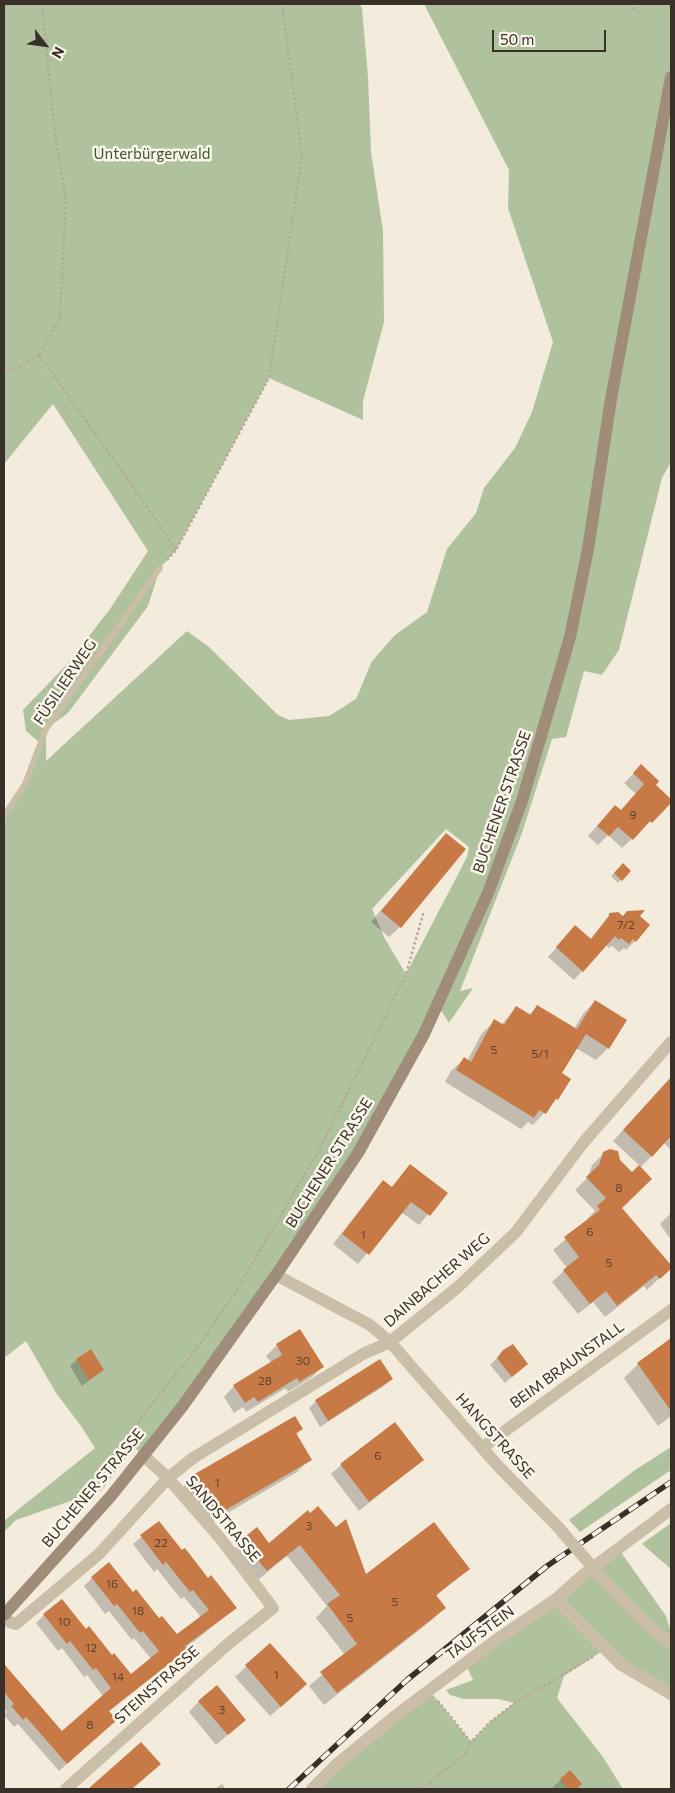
<!DOCTYPE html>
<html>
<head>
<meta charset="utf-8">
<style>
  body { margin:0 }
  #map { position:relative; width:675px; height:1793px; overflow:hidden; background:#f3ecdd; font-family:Commissioner,sans-serif }
  canvas { display:block }
  .frame { position:absolute; inset:0; border:5px solid #383029; pointer-events:none }
  .north { position:absolute; left:20px; top:20px; width:50px; height:50px; -webkit-text-stroke:4px #faf5ea; paint-order:stroke; rotate:120deg; font-size:14px; font-weight:700; line-height:20px; text-align:center; color:#383029 }
  .north::after { content:''; display:block; margin:auto; width:18px; height:22px; background:#383029; clip-path:polygon(50% 0,100% 100%,50% 72%,0 100%) }
  .scale { position:absolute; left:492px; top:30px; width:114px; height:22px; box-sizing:border-box; border:2px solid #383029; border-top:0; padding-left:6px; font-size:15px; line-height:18px; white-space:nowrap; color:#383029; -webkit-text-stroke:4px #faf5ea; paint-order:stroke }
</style>
</head>
<body>
<div id="map">
<canvas width="675" height="1793"></canvas>
<div class="frame"></div>
<div class="north">N</div>
<div class="scale">50 m</div>
</div>
<script>
const ctx = document.querySelector('canvas').getContext('2d');
ctx.lineJoin = 'round';
function paint(path, color) { ctx.fillStyle = color; ctx.fill(path, 'evenodd'); }
const shape = rows => new Path2D(rows.map(r => 'M' + r).join(''));
function strokePath(path, color, width, dash) { ctx.strokeStyle = color; ctx.lineWidth = width; ctx.lineCap = dash ? 'butt' : 'round'; ctx.setLineDash(dash || []); ctx.stroke(path); }
function drawText(font, color, halo, rows, align = 'center') {
  ctx.font = font + ' Commissioner,sans-serif'; ctx.lineWidth = 5; ctx.setLineDash([]); ctx.textBaseline = 'middle'; ctx.strokeStyle = halo; ctx.fillStyle = color; for (const [text, x, y, turn = 0] of rows) {
    ctx.save(); ctx.translate(x, y); ctx.rotate((+turn || 0) * Math.PI / 180); ctx.textAlign = isNaN(turn) ? turn : align; if (halo) ctx.strokeText(text, 0, 0); ctx.fillText(text, 0, 0); ctx.restore();
  }
}
const green = shape([
  [4,4,359,4,362,8,368,77,371,152,383,231,384,322,363,401,363,420,269,378,176,550,160,568,148,606,68,713,46,729,46,761,187,631,209,647,278,715,289,720,329,716,356,699,372,661,395,635,427,612,447,549,476,513,484,488,515,448,532,412,553,342,508,208,509,170,424,4,671,4,671,462,662,478,619,650,602,675,584,671,566,737,552,739,522,833,460,991,473,988,449,1023,438,1006,358,1153,143,1455,134,1447,102,1490,16,1520,4,1532,4,1521,95,1448,81,1426,56,1393,26,1341,4,1358,4,816,25,784,40,743,26,731,23,710,69,662,110,609,148,551,53,404,4,464],
  [446,829,469,847,467,857,406,974,385,939,372,909],
  [671,1447,671,1470,580,1532,569,1520,635,1470],
  [671,1523,671,1569,642,1544],
  [618,1548,666,1616,671,1632,671,1694,604,1650,564,1676,557,1698,603,1757,623,1789,312,1789,429,1690,471,1742,490,1722,514,1703,498,1699,464,1699,450,1695,446,1690,473,1680,465,1663]
]);
const shadow = shape([
  [641,766,654,785,671,802,622,848,608,835,598,845,588,836,606,816,620,812,636,794,624,783],
  [446,834,400,927,389,937,371,922],
  [623,864,630,871,618,883,611,876],
  [610,914,623,917,638,917,635,941,626,950,624,948,619,952,612,946,609,948,606,945,574,980,548,957,567,936,590,940],
  [595,1001,608,1048,596,1060,576,1048,560,1074,557,1099,533,1125,528,1122,521,1129,445,1082,451,1071,464,1059,467,1061,482,1033,495,1021,501,1025,516,1008,529,1015,537,1006,574,1029,583,1014],
  [671,1078,671,1150,664,1143,640,1168,620,1208,671,1267,647,1290,644,1286,605,1317,593,1302,578,1314,552,1282,567,1268,553,1250,588,1220,587,1219,595,1211,575,1190,588,1177,592,1165,604,1153,618,1160,631,1174,640,1166,613,1141],
  [410,1166,446,1193,419,1225,401,1212,358,1264,333,1244,374,1192,383,1182,391,1188],
  [670,1214,671,1236,669,1237,660,1224],
  [671,1340,671,1416,658,1426,624,1378,638,1364],
  [277,1345,322,1367,312,1377,288,1392,286,1388,246,1412,243,1407,234,1413,224,1397,234,1386,271,1363,266,1356],
  [504,1351,520,1370,505,1383,490,1365],
  [77,1360,103,1370,82,1386,70,1366],
  [380,1361,391,1379,384,1386,320,1427,309,1408,316,1401],
  [302,1429,296,1435,310,1459,297,1472,204,1527,181,1489,194,1476],
  [422,1460,359,1511,331,1474,341,1465],
  [308,1512,365,1576,468,1568,435,1597,444,1608,432,1620,324,1705,309,1686,345,1655,316,1618,327,1606,287,1556,254,1583,230,1553,242,1541,269,1545],
  [159,1522,181,1552,235,1608,108,1712,107,1728,59,1771,18,1724,14,1727,4,1715,7,1712,4,1709,4,1666,62,1732,103,1696,87,1675,84,1677,62,1648,58,1651,36,1623,44,1615,61,1601,85,1631,131,1675,151,1659,134,1638,132,1640,109,1611,105,1614,84,1586,92,1578,109,1564,133,1593,176,1636,201,1617,184,1597,181,1599,157,1569,154,1572,133,1544],
  [270,1644,294,1695,270,1716,235,1677],
  [199,1701,245,1720,216,1745,189,1712],
  [570,1772,581,1784,576,1789,555,1789,553,1787],
  [222,1784,226,1789,215,1789]
]);
const building = shape([
  [641,764,659,781,656,785,671,799,671,803,652,823,650,821,633,840,618,827,609,836,597,826,615,805,621,810,644,784,633,773],
  [446,833,466,849,401,928,381,911],
  [623,863,631,871,622,881,614,873],
  [645,910,640,916,650,925,636,942,633,939,629,944,621,938,619,940,615,936,583,972,556,947,575,925,591,939,609,916,609,913,618,912,623,916,627,911],
  [595,1000,627,1020,609,1049,586,1034,562,1073,571,1079,558,1100,556,1098,546,1114,539,1110,534,1118,456,1070,464,1057,471,1062,494,1019,504,1025,516,1006,531,1015,537,1005,577,1029],
  [671,1077,671,1136,652,1157,623,1130],
  [610,1149,618,1151,620,1160,632,1172,639,1165,652,1179,622,1208,671,1265,671,1269,660,1279,656,1275,617,1306,606,1291,590,1304,563,1270,579,1257,564,1237,600,1210,597,1206,606,1198,586,1177,599,1165,603,1152],
  [410,1164,448,1193,430,1216,411,1202,369,1255,342,1234,383,1180,392,1187],
  [300,1329,324,1367,299,1382,297,1378,258,1402,254,1397,245,1403,233,1385,282,1355,276,1344],
  [671,1338,671,1411,637,1363],
  [513,1344,528,1364,512,1377,497,1358,503,1350],
  [91,1349,104,1370,89,1380,76,1359],
  [380,1359,393,1379,328,1421,315,1400],
  [295,1416,303,1429,296,1433,312,1460,217,1515,193,1475],
  [395,1422,424,1460,369,1502,340,1464],
  [318,1506,336,1527,346,1519,366,1574,434,1522,470,1569,436,1595,446,1608,337,1693,320,1672,357,1644,327,1604,340,1595,300,1545,267,1571,241,1540,257,1527,269,1543,308,1510,310,1513],
  [159,1521,182,1550,185,1548,208,1578,211,1575,237,1608,185,1646,188,1649,109,1711,117,1720,67,1764,26,1717,23,1720,11,1706,14,1704,4,1692,4,1664,62,1731,111,1688,96,1668,93,1670,70,1641,67,1644,43,1614,62,1599,86,1629,89,1626,112,1655,114,1653,131,1674,159,1651,143,1631,140,1633,117,1604,114,1606,91,1577,109,1562,133,1592,136,1589,159,1618,162,1616,177,1634,209,1610,193,1590,190,1592,166,1562,163,1565,140,1535],
  [270,1643,307,1684,281,1707,245,1665],
  [217,1685,246,1720,228,1735,198,1701],
  [141,1742,161,1764,132,1789,88,1789],
  [570,1770,582,1784,576,1789,568,1789,560,1779]
]);
const path = shape([
  [629,4,641,15],
  [39,355,120,468,176,550],
  [4,371,14,369,39,355,60,318,66,199,55,134,42,4],
  [167,560,176,550,269,378,302,155,282,4],
  [125,1438,200,1344,240,1285,320,1148,406,974,424,911],
  [438,1701,471,1742,490,1722,515,1703,594,1656],
  [422,1789,464,1755,471,1742]
]);
const lane = shape([
  [4,816,25,784,46,729,160,568]
]);
const street = shape([
  [276,1275,370,1325,390,1342,498,1466,558,1527],
  [483,1447,671,1310],
  [607,1584,652,1629,671,1643],
  [556,1599,620,1664,671,1694],
  [4,1620,16,1624,99,1554,168,1478,193,1458,363,1354,390,1342,458,1287,516,1232,583,1143,671,1042],
  [66,1789,228,1644,273,1608,220,1538,168,1478,143,1455],
  [312,1789,336,1765,399,1713,496,1640,556,1599,583,1575,671,1509]
]);
const secondary = shape([
  [4,1615,111,1496,182,1407,276,1275,358,1153,424,1034,488,893,522,801,570,637,588,549,611,399,671,77]
]);
const rail = shape([
  [289,1789,407,1680,547,1566,671,1482]
]);
const streetBridge = shape([
  [558,1527,607,1584]
]);
const numberNames = [
  ["9",633,815],
  ["7/2",626,925],
  ["5",494,1050],
  ["5/1",540,1054],
  ["8",619,1188],
  ["6",590,1232],
  ["1",363,1235],
  ["5",609,1263],
  ["30",303,1361],
  ["28",265,1381],
  ["6",378,1456],
  ["1",217,1483],
  ["3",309,1526],
  ["22",161,1543],
  ["16",112,1584],
  ["5",395,1602],
  ["18",138,1611],
  ["5",350,1618],
  ["10",64,1622],
  ["12",91,1648],
  ["1",276,1675],
  ["14",118,1677],
  ["3",222,1710],
  ["8",90,1725]
];
const parkNames = [
  ["Unterbürgerwald",152,154]
];
const streetNames = [
  ["FÜSILIERWEG",65,682,-56],
  ["BUCHENER STRASSE",502,802,-71],
  ["BUCHENER STRASSE",329,1163,-58],
  ["DAINBACHER WEG",437,1280,-41],
  ["BEIM BRAUNSTALL",567,1365,-36],
  ["HANGSTRASSE",495,1436,48],
  ["BUCHENER STRASSE",93,1488,-50],
  ["SANDSTRASSE",223,1519,50],
  ["TAUFSTEIN",480,1633,-36],
  ["STEINSTRASSE",157,1685,-42]
];
paint(green, '#b0c29d');
paint(shadow, '#0003');
paint(building, '#c87a46');
strokePath(path, '#b7a893', 2.5, [2.5, 2.5]);
strokePath(lane, '#cbbea9', 6);
strokePath(street, '#cbbea9', 12);
strokePath(secondary, '#9f8d7a', 12);
strokePath(rail, '#383029', 5.5);
strokePath(rail, '#faf5ea', 4, [11]);
strokePath(streetBridge, '#cbbea9', 12);
drawText('12px', '#5c4230', null, numberNames);
drawText('15px', '#41572c', '#faf5ea', parkNames);
drawText('15px', '#383029', '#faf5ea', streetNames);
</script>
</body>
</html>
